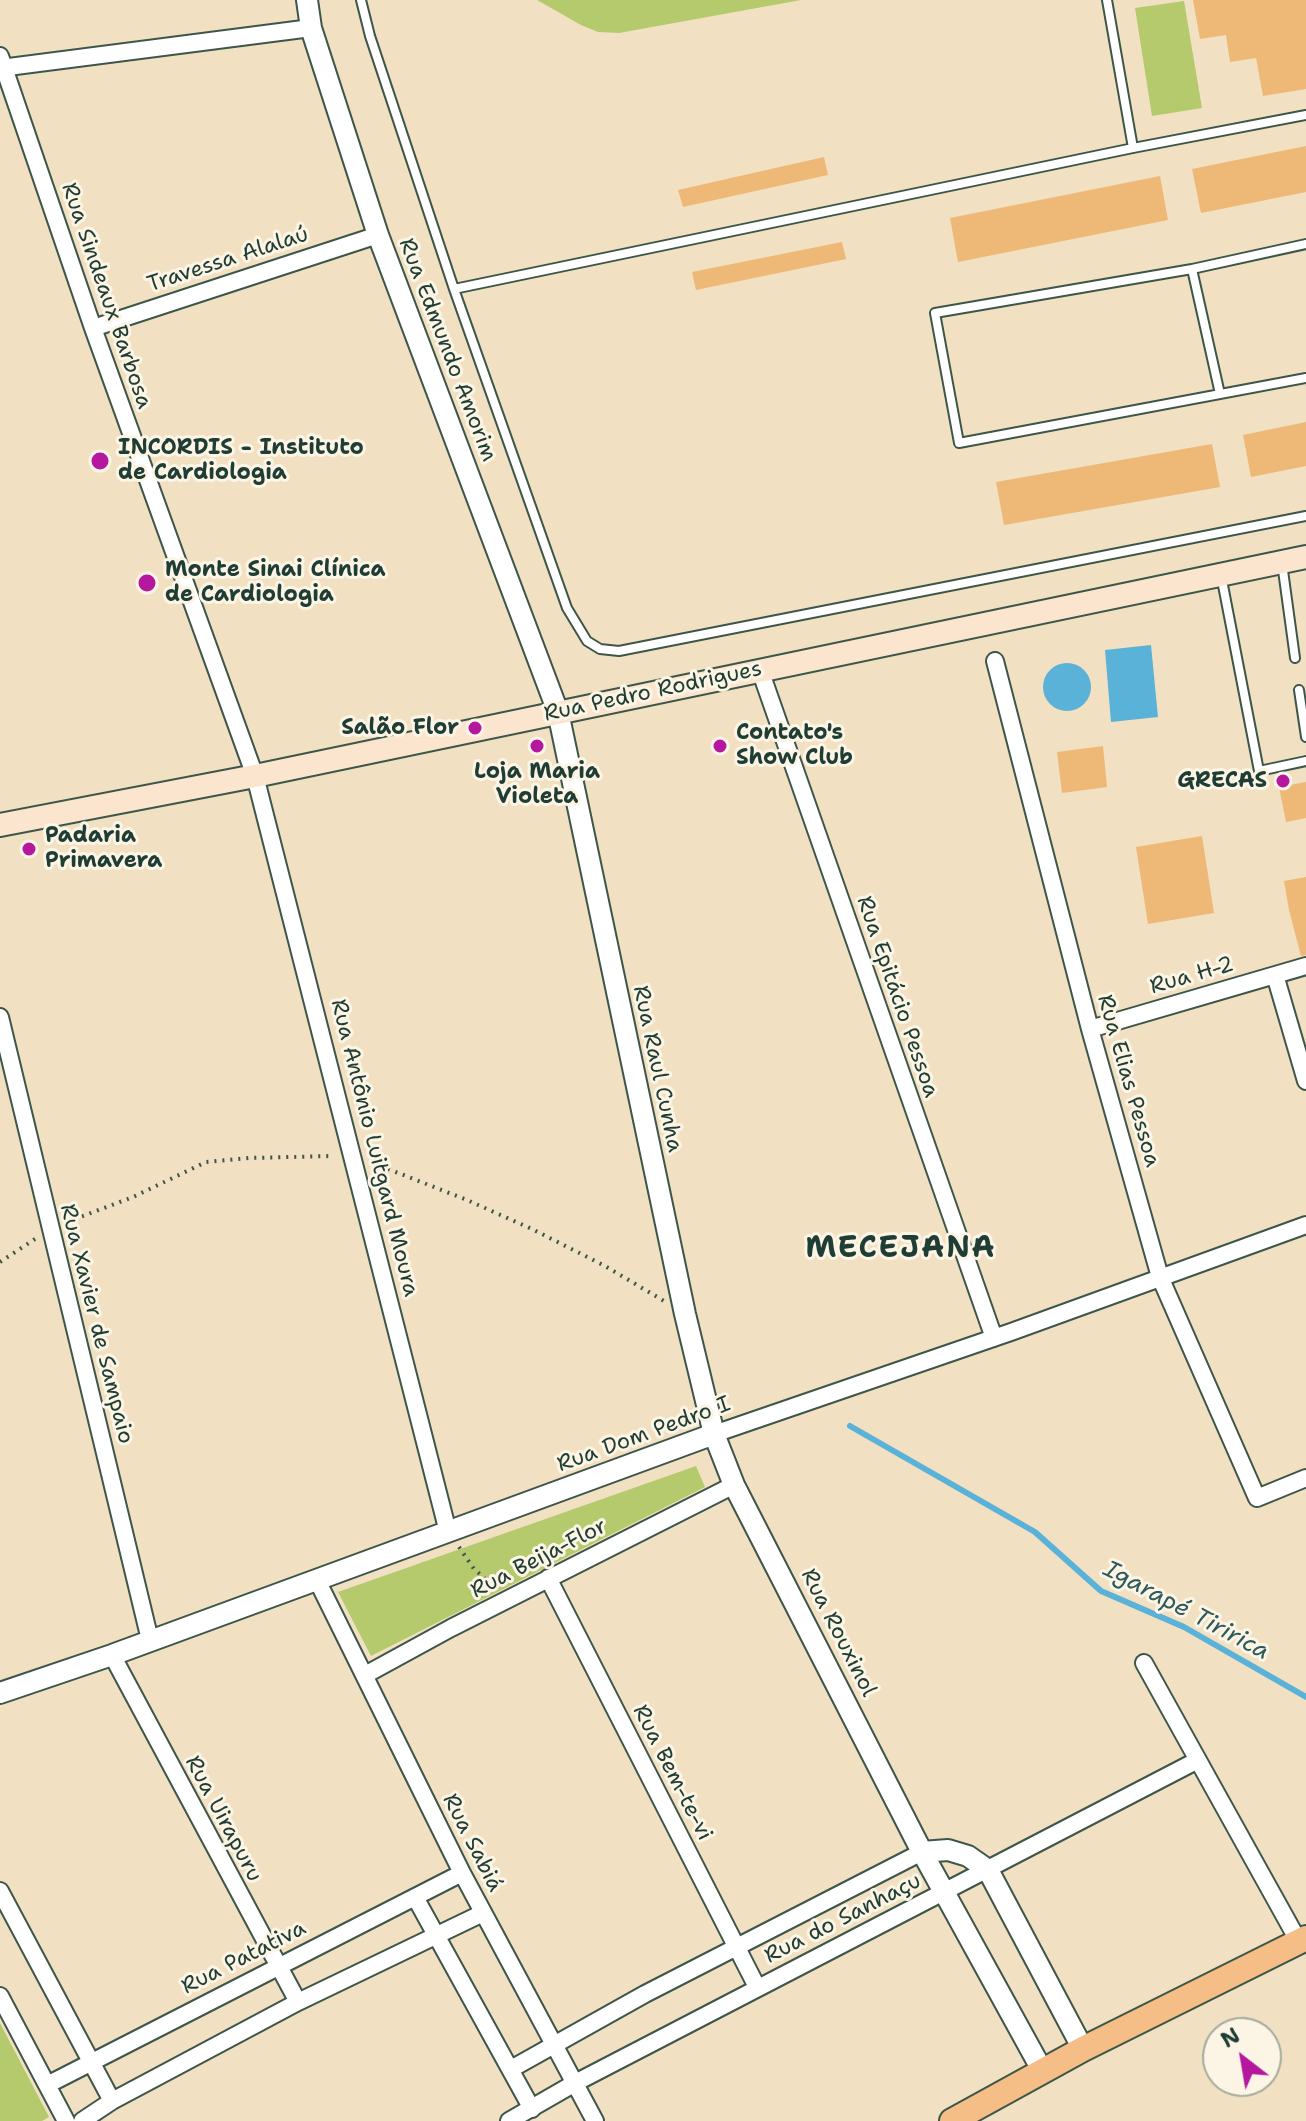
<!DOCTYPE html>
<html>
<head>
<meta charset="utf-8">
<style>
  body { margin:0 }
  #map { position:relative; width:1306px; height:2121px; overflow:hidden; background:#f1e1c2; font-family:"Shantell Sans",sans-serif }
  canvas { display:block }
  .north { position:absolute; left:1202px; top:2017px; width:80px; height:80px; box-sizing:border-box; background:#fcf5e5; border:2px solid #a4ab9e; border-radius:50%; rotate:329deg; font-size:22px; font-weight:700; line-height:32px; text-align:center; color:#1f3d34 }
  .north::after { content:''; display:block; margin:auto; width:28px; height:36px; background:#b5179e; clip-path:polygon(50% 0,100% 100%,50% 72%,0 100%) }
</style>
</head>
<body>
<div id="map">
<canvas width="1306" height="2121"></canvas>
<div class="north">N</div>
</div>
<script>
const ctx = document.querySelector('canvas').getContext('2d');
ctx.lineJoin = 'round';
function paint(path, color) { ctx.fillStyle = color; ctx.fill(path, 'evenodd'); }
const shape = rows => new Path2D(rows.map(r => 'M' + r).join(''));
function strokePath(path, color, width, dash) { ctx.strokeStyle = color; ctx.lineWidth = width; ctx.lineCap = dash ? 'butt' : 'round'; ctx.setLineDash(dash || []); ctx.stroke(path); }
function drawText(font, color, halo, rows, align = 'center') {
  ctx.font = font + ' "Shantell Sans",sans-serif'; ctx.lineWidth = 6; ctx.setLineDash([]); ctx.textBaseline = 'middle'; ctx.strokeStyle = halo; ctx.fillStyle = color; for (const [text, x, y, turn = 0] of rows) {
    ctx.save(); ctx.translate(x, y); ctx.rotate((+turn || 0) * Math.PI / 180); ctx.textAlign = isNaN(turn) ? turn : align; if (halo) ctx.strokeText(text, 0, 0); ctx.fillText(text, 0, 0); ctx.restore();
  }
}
const green = shape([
  [537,0,801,0,619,33,598,32,581,25],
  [1184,1,1202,108,1152,116,1135,8],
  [696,1466,705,1487,371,1656,338,1592],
  [0,2023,49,2117,42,2121,0,2121]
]);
const water = shape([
  [1151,645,1158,717,1111,722,1105,650],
  '1043 687a24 24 0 1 1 48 0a24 24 0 1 1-48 0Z'
]);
const stream = shape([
  [850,1426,1035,1532,1101,1591,1184,1627,1306,1697]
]);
const building = shape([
  [1193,0,1306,0,1306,89,1263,96,1256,58,1230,62,1226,35,1200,39],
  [1306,146,1306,192,1201,213,1192,169],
  [824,157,828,175,683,207,678,190],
  [1160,176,1168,220,958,262,950,218],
  [842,242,846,259,696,290,692,272],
  [1306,422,1306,466,1251,477,1243,435],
  [1212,444,1220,487,1004,525,996,482],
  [1103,746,1107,787,1062,793,1057,752],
  [1306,782,1306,818,1286,822,1279,787],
  [1202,836,1214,913,1148,924,1136,847],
  [1306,877,1306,955,1301,956,1289,910,1284,881]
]);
const path = shape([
  [373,1163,467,1200,532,1229,605,1266,664,1301],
  [67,1222,133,1197,206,1162,249,1158,333,1156],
  [0,1262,38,1237],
  [459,1547,474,1569,488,1581,502,1584]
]);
const service = shape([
  [361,0,370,36,454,289,567,608,587,641,600,649,619,651,1306,516],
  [1107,0,1133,148],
  [1306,244,1192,269,935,313,959,443,1306,378],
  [1192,269,1220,394],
  [454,289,1133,148,1306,115],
  [1282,563,1295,658],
  [1221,575,1259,771,1306,761],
  [1299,690,1306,737]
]);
const minor = shape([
  [0,56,93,328,255,776,448,1532],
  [0,68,311,28],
  [93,328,378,235],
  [995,661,1090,1029,1160,1277,1257,1498,1306,1478],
  [760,670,994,1338],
  [1275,975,1306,1081],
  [0,1017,150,1640],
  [1090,1029,1306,966],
  [714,1434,1011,1332,1306,1225],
  [548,1578,757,1987],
  [317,1580,462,1873,595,2121],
  [112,1655,298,2002],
  [1144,1663,1299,1942],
  [365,1675,451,1628,734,1485],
  [0,1891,112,2101],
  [415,1897,532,2109],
  [0,1996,66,2121],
  [511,2069,645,1994,922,1852],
  [47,2085,462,1873],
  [82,2121,112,2101,298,2002,483,1913],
  [509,2121,575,2083,1198,1760]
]);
const tertiary = shape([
  [307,0,311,28,378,235,558,712,685,1314,714,1434,734,1485,922,1852,1042,2070],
  [0,1693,112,1655,714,1434],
  [922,1852,948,1850,968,1856,988,1870,1083,2049]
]);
const secondary = shape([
  [0,825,255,776,1306,557]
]);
const primary = shape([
  [952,2121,1083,2049,1306,1938]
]);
const markers = [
  [100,461,10,"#b5179e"],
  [147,583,10,"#b5179e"],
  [475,728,8,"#b5179e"],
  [537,746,8,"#b5179e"],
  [720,746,8,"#b5179e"],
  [1283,781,8,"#b5179e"],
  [29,849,8,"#b5179e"]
];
const streetNames = [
  ["Travessa Alalaú",228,260,-18],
  ["Rua Sindeaux Barbosa",106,296,71],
  ["Rua Edmundo Amorim",447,350,69],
  ["Rua Pedro Rodrigues",653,692,-12],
  ["Rua H-2",1192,976,-16],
  ["Rua Epitácio Pessoa",897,997,71],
  ["Rua Raul Cunha",657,1069,78],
  ["Rua Elias Pessoa",1128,1081,74],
  ["Rua Antônio Luitgard Moura",374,1148,76],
  ["Rua Xavier de Sampaio",96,1324,76],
  ["Rua Dom Pedro I",644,1435,-20],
  ["Rua Beija-Flor",539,1559,-27],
  ["Rua Rouxinol",838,1633,63],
  ["Rua Bem-te-vi",672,1773,63],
  ["Rua Uirapuru",223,1819,62],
  ["Rua Sabiá",472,1843,63],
  ["Rua do Sanhaçu",843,1919,-27],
  ["Rua Patativa",244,1958,-27]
];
const poiNames = [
  ["INCORDIS - Instituto",118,448],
  ["de Cardiologia",118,473],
  ["Monte Sinai Clínica",165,570],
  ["de Cardiologia",165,595],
  ["Salão Flor",459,728,"right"],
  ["Contato's",736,733],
  ["Show Club",736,758],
  ["Loja Maria",537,772,"center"],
  ["Violeta",537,797,"center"],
  ["GRECAS",1267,781,"right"],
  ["Padaria",45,836],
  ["Primavera",45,861]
];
const waterNames = [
  ["Igarapé Tiririca",1186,1611,28]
];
const districtNames = [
  ["MECEJANA",901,1249]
];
paint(green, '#b5c96d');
paint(water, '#5bb2d8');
strokePath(stream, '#5bb2d8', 6);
paint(building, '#eeb877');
strokePath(service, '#3e5649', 12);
strokePath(minor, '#3e5649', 20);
strokePath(tertiary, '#3e5649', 24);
strokePath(secondary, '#3e5649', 26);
strokePath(primary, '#3e5649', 28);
strokePath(path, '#3e5649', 4, [2, 6]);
strokePath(service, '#fff', 8);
strokePath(minor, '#fff', 16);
strokePath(tertiary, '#fff', 20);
strokePath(secondary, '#fbe5cf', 22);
strokePath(primary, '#f6be87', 24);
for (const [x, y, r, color] of markers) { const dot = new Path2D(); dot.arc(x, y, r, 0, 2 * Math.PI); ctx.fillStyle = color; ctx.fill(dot); strokePath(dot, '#fcf5e5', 3); }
drawText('22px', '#1f3d34', '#fcf5e5', streetNames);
drawText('bold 22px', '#1f3d34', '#fcf5e5', poiNames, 'left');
drawText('italic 24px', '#2e5a5d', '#fcf5e5', waterNames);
ctx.letterSpacing = '2px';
drawText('bold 30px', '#1f3d34', '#fcf5e5', districtNames);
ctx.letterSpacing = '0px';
</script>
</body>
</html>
